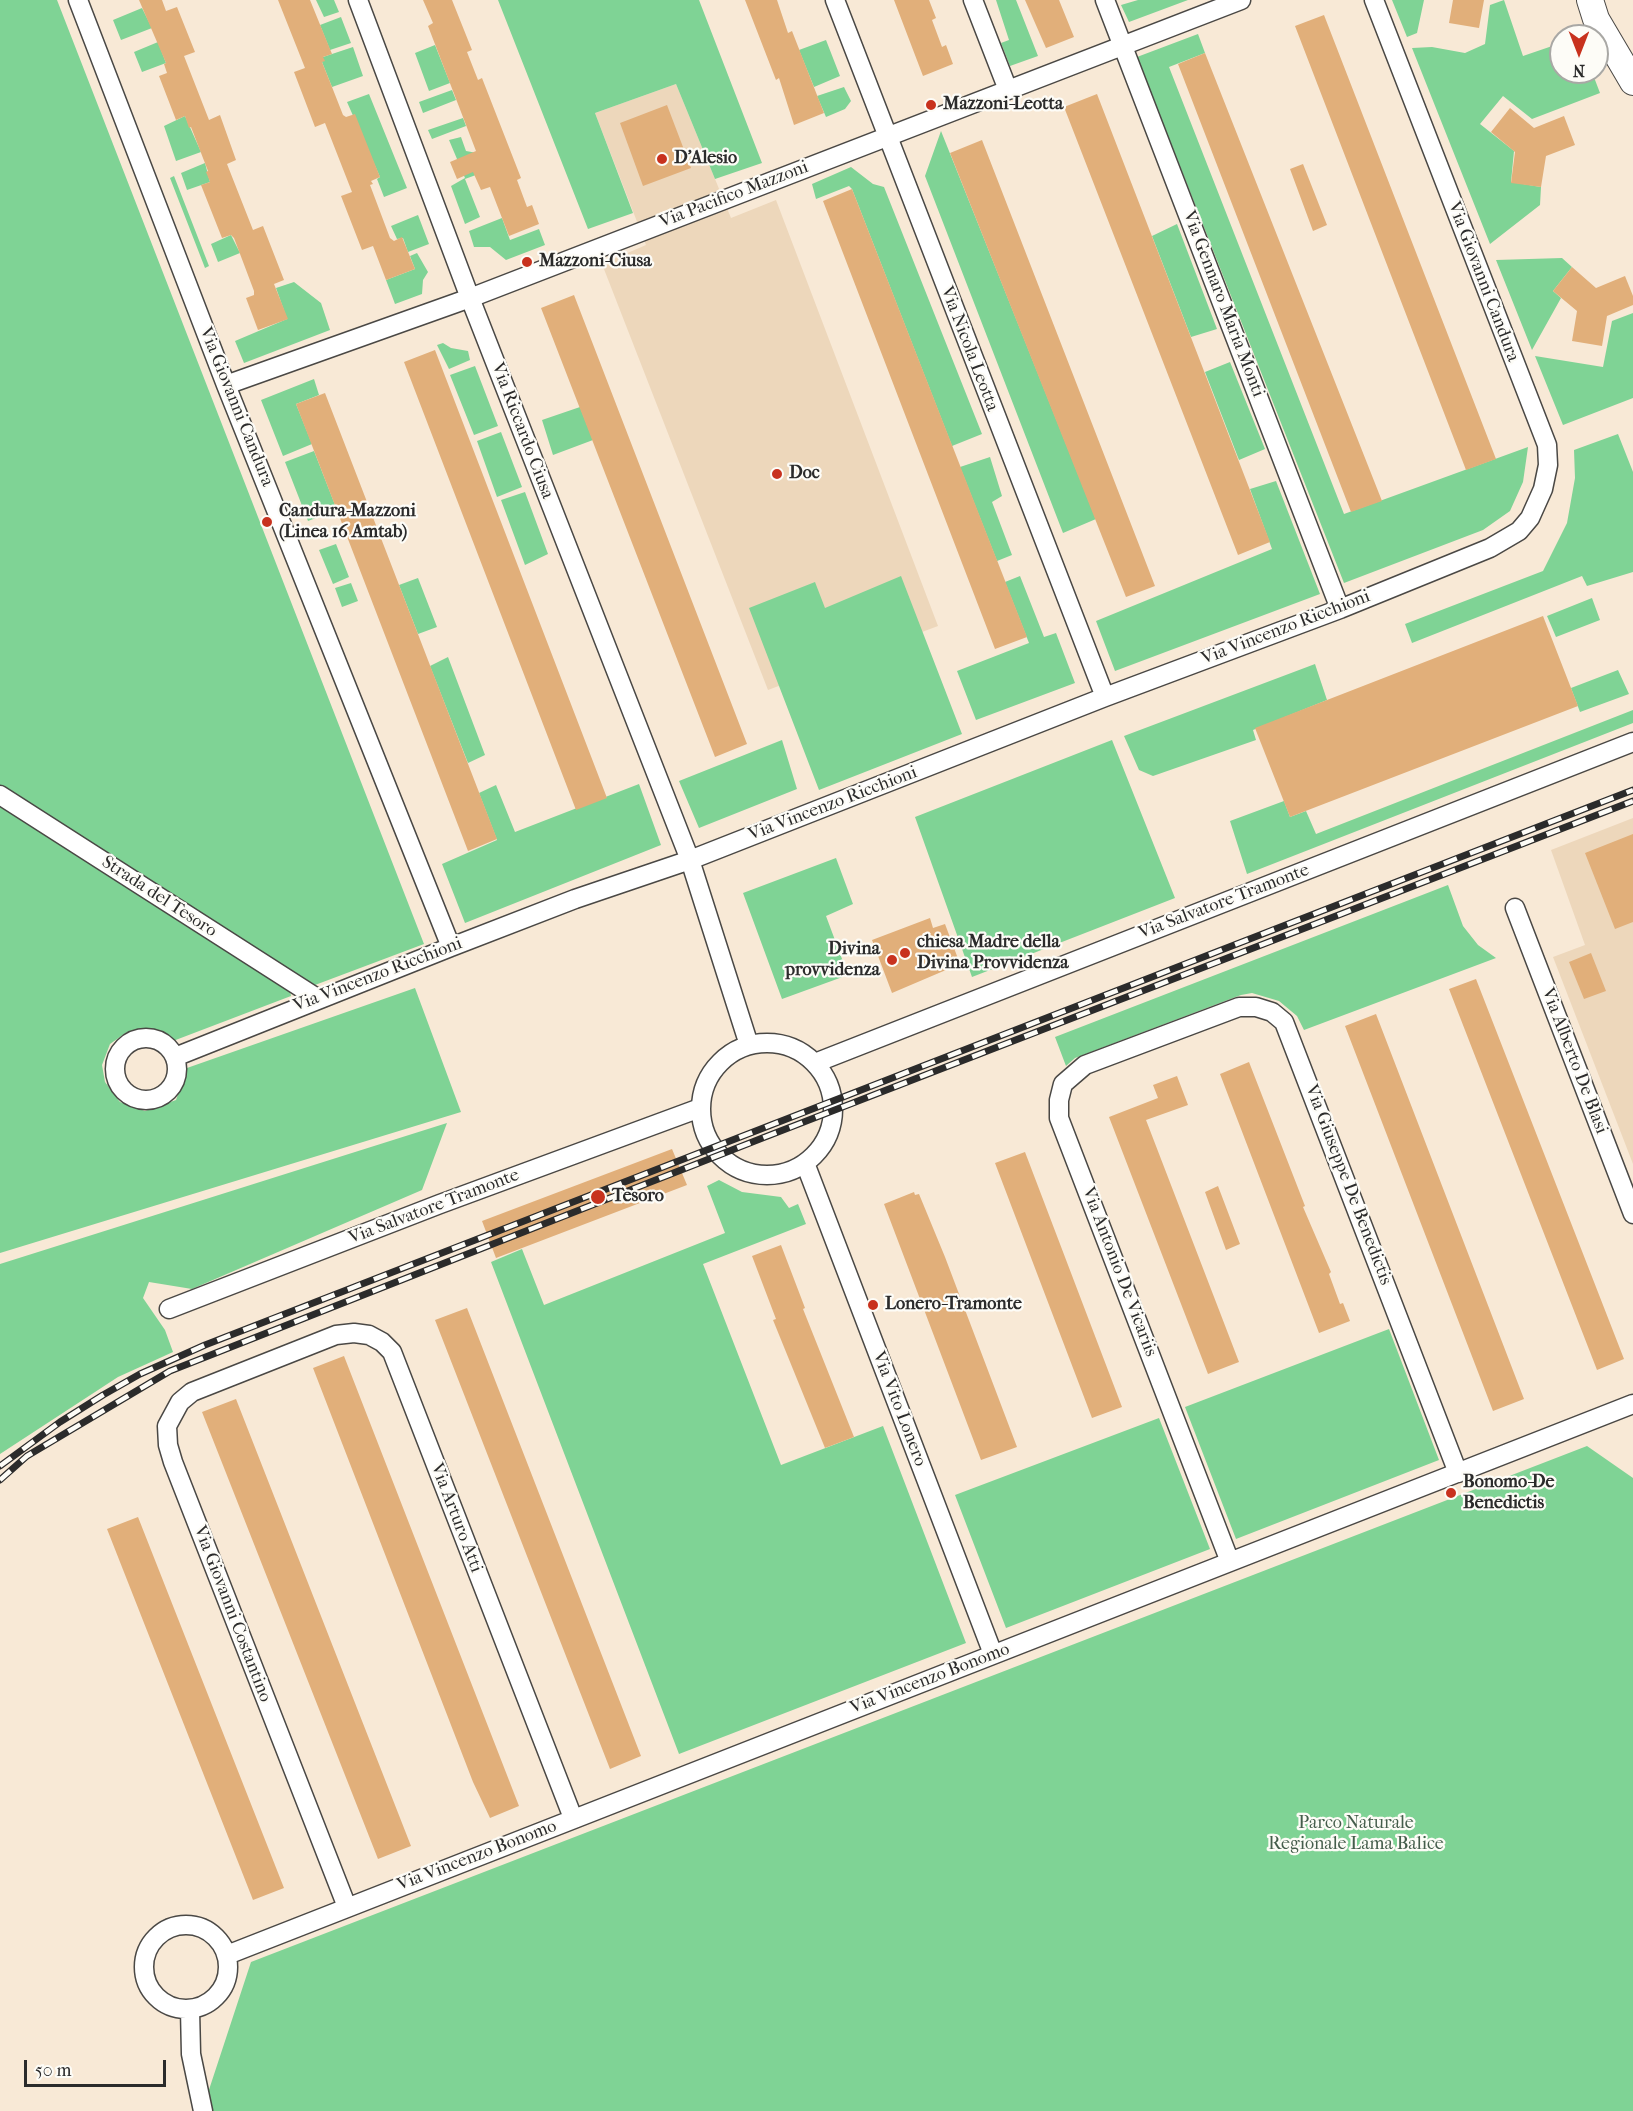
<!DOCTYPE html>
<html>
<head>
<meta charset="utf-8">
<style>
  body { margin:0 }
  #map { position:relative; width:1633px; height:2111px; overflow:hidden; background:#f8e9d6; font-family:"IM FELL French Canon",serif }
  canvas { display:block }
  .north { position:absolute; left:1549px; top:24px; width:60px; height:60px; box-sizing:border-box; background:#fdfcf7; border:2px solid #a9a8a5; border-radius:50%; rotate:180deg; font-size:16px; font-weight:700; line-height:24px; text-align:center; color:#2b2b2b }
  .north::after { content:''; display:block; margin:auto; width:21px; height:27px; background:#c8321e; clip-path:polygon(50% 0,100% 100%,50% 72%,0 100%) }
  .scale { position:absolute; left:24px; top:2060px; width:142px; height:27px; box-sizing:border-box; border:3px solid #2b2b2b; border-top:0; padding-left:8px; font-size:18px; line-height:21px; white-space:nowrap; color:#2b2b2b; -webkit-text-stroke:4px #fdfcf7; paint-order:stroke }
</style>
</head>
<body>
<div id="map">
<canvas width="1633" height="2111"></canvas>
<div class="north">N</div>
<div class="scale">50 m</div>
</div>
<script>
const ctx = document.querySelector('canvas').getContext('2d');
ctx.lineJoin = 'round';
function paint(path, color) { ctx.fillStyle = color; ctx.fill(path, 'evenodd'); }
const shape = rows => new Path2D(rows.map(r => 'M' + r).join(''));
function strokePath(path, color, width, dash) { ctx.strokeStyle = color; ctx.lineWidth = width; ctx.lineCap = dash ? 'butt' : 'round'; ctx.setLineDash(dash || []); ctx.stroke(path); }
function drawText(font, color, halo, rows, align = 'center') {
  ctx.font = font + ' "IM FELL French Canon",serif'; ctx.lineWidth = 4.5; ctx.setLineDash([]); ctx.textBaseline = 'middle'; ctx.strokeStyle = halo; ctx.fillStyle = color; for (const [text, x, y, turn = 0] of rows) {
    ctx.save(); ctx.translate(x, y); ctx.rotate((+turn || 0) * Math.PI / 180); ctx.textAlign = isNaN(turn) ? turn : align; if (halo) ctx.strokeText(text, 0, 0); ctx.fillText(text, 0, 0); ctx.restore();
  }
}
const built = shape([
  [676,84,731,218,776,200,938,626,768,690,602,264,646,245,595,113],
  [1633,818,1633,1164,1553,957,1585,945,1551,850]
]);
const green = shape([
  [0,0,57,0,424,944,315,985,0,786],
  [316,0,334,0,339,12,324,17],
  [498,0,699,0,762,163,715,179,676,84,595,113,633,213,588,229],
  [996,0,1016,0,1038,56,1010,66,1001,43,1009,40],
  [1138,0,1188,0,1129,22,1121,5],
  [1392,0,1424,0,1417,33,1407,37],
  [1504,0,1523,56,1561,43,1561,72,1592,72,1600,93,1532,119,1503,96,1480,124,1514,151,1511,182,1541,187,1540,205,1490,244,1412,48,1432,47,1465,53,1485,44,1490,5],
  [142,8,152,28,121,40,113,20],
  [341,17,351,43,330,50,320,25],
  [1198,34,1205,53,1169,67,1344,514,1528,447,1523,482,1510,511,1483,530,1344,583,1137,57],
  [826,40,840,76,814,87,799,50],
  [158,42,166,63,142,72,134,52],
  [435,45,450,83,429,91,415,53],
  [353,47,363,76,332,87,322,62,323,57],
  [844,87,851,101,845,109,826,117,817,96],
  [452,90,456,100,423,113,419,102],
  [369,94,407,188,384,197,377,179,380,177,347,102],
  [185,116,201,152,176,161,164,126],
  [463,118,466,126,432,139,428,130],
  [941,131,1096,519,1063,533,925,176],
  [461,137,466,151,477,153,484,172,465,179,480,217,465,224,451,186,465,178,449,140],
  [205,163,210,182,187,190,181,173],
  [851,167,873,184,884,187,982,434,952,446,852,189,849,186,816,199,812,184],
  [174,176,209,266,205,268,170,178],
  [418,215,429,244,408,252,403,238,397,239,391,226],
  [502,218,510,240,539,229,545,245,506,260,490,247,474,247,469,231],
  [1177,224,1217,329,1191,337,1152,236],
  [231,235,240,253,218,262,211,244],
  [417,253,428,272,423,280,422,294,395,304,386,280,415,269,410,256],
  [1562,258,1572,267,1553,291,1561,298,1532,350,1496,260],
  [294,282,321,303,330,330,244,363,235,341,287,319,276,288],
  [1633,313,1633,398,1563,425,1535,356,1603,367,1612,321],
  [443,343,451,348,468,351,470,360,449,369,437,345],
  [1230,362,1265,449,1239,460,1205,372],
  [475,366,498,426,474,435,450,375],
  [314,379,319,395,296,404,312,444,283,456,261,400],
  [580,407,593,440,553,455,542,420],
  [501,432,522,487,497,497,477,441],
  [1618,434,1633,472,1633,572,1587,586,1582,576,1412,643,1405,624,1543,571,1567,523,1575,478,1574,450],
  [314,451,337,510,308,521,285,462],
  [990,457,1002,496,992,502,1012,555,997,561,960,467],
  [1276,481,1320,594,1115,671,1096,621,1272,549,1250,489],
  [525,492,548,554,525,565,501,500],
  [336,544,349,577,333,584,319,550],
  [901,576,962,734,819,790,749,608,815,582,825,608],
  [1020,576,1044,637,1056,633,1075,683,976,720,957,671,1029,643,1005,582],
  [418,578,437,627,418,634,399,585],
  [351,583,358,601,342,607,335,588],
  [1592,598,1600,620,1556,637,1547,616],
  [448,657,485,755,468,763,430,666],
  [1315,664,1327,700,1253,730,1256,740,1153,776,1139,770,1124,736],
  [1618,670,1629,694,1580,712,1571,688],
  [1633,710,1633,723,1247,874,1230,821,1284,801,1290,817,1306,811,1316,834],
  [782,740,797,789,699,828,679,781],
  [1112,740,1175,898,972,977,915,817],
  [639,784,661,845,465,923,442,864,497,840,479,793,496,785,515,832],
  [0,805,290,991,291,996,173,1041,151,1028,127,1032,110,1044,102,1065,105,1082,120,1102,145,1111,176,1100,187,1068,415,988,461,1112,0,1253],
  [836,858,853,904,826,916,848,975,782,999,743,893],
  [1448,885,1463,926,1478,945,1496,958,1304,1030,1297,1016,1279,1001,1252,993,1241,995,1075,1058,1066,1066,1055,1037],
  [447,1123,422,1190,192,1289,149,1282,143,1298,165,1330,173,1352,118,1377,0,1454,0,1264],
  [719,1180,742,1192,781,1197,789,1208,798,1204,806,1224,703,1264,781,1465,883,1426,966,1643,679,1754,491,1262,522,1249,544,1305,725,1233,707,1186],
  [1389,1329,1439,1460,1236,1539,1185,1407],
  [1159,1418,1210,1549,1006,1628,955,1495],
  [1587,1446,1633,1478,1633,2111,202,2111,251,1962]
]);
const building = shape([
  [139,0,162,0,166,11,177,7,195,52,184,56,209,120,220,115,236,160,227,164,253,230,263,226,284,280,274,284,288,319,258,330,246,298,254,295,254,291,234,238,231,235,222,238,201,185,210,182,206,172,208,171,191,127,189,128,185,116,176,120,159,76,167,73,164,64,166,63],
  [278,0,310,0,332,54,323,57,325,61,322,62,332,87,343,115,346,117,355,114,380,177,371,181,373,184,370,185,390,238,394,241,402,237,415,269,386,280,373,246,362,250,341,196,352,192,325,123,315,127,294,72,305,68],
  [423,0,452,0,472,50,467,52,478,80,482,78,521,178,517,180,527,207,532,205,539,224,509,236,490,187,481,190,473,172,457,179,450,162,476,151,428,26,433,23],
  [745,0,777,0,788,33,792,31,824,113,794,125,779,78,776,80],
  [894,0,929,0,936,18,932,20,942,47,946,45,953,64,923,76],
  [1025,0,1059,0,1074,37,1046,48],
  [1453,0,1484,0,1479,28,1449,23],
  [1324,15,1496,459,1466,470,1295,26],
  [1205,53,1382,501,1351,512,1178,64],
  [1097,94,1270,542,1238,555,1064,107],
  [667,105,691,168,643,186,620,123],
  [1510,108,1534,128,1564,116,1575,145,1546,156,1541,187,1511,183,1515,152,1491,132],
  [982,140,1155,586,1126,597,950,153],
  [1303,164,1327,225,1313,231,1290,169],
  [852,189,1027,637,995,649,823,201],
  [1572,267,1596,288,1625,276,1633,296,1633,305,1607,316,1602,346,1572,341,1577,311,1553,291],
  [574,295,747,744,715,757,541,308],
  [435,350,607,798,576,810,404,362],
  [325,393,497,839,468,851,296,404],
  [1543,616,1578,706,1290,817,1255,728],
  [1633,834,1633,922,1615,929,1585,853],
  [930,918,933,928,945,924,960,964,892,993,872,940],
  [1591,953,1606,991,1584,999,1569,962],
  [1476,979,1624,1359,1597,1370,1449,989],
  [1376,1014,1524,1399,1493,1411,1345,1026],
  [1249,1062,1305,1206,1303,1207,1331,1272,1329,1274,1340,1304,1343,1303,1350,1321,1319,1333,1220,1074],
  [1177,1076,1188,1105,1146,1120,1239,1362,1208,1374,1109,1117,1158,1098,1153,1085],
  [672,1149,687,1185,496,1258,482,1221],
  [1025,1152,1122,1407,1092,1418,995,1163],
  [1218,1186,1240,1244,1226,1250,1205,1192],
  [914,1192,915,1195,919,1194,945,1257,1017,1447,981,1460,884,1204],
  [781,1245,805,1308,803,1309,854,1437,825,1448,773,1320,776,1319,752,1256],
  [467,1308,641,1756,610,1769,435,1320],
  [344,1356,519,1806,490,1818,473,1782,313,1368],
  [236,1399,411,1846,378,1859,202,1412],
  [138,1517,284,1888,253,1900,107,1529]
]);
const minor = shape([
  [78,0,226,385,451,947],
  [358,0,470,298,690,860,749,1045],
  [835,0,1105,697],
  [973,0,1008,90],
  [1105,0,1340,609],
  [226,385,470,298,1241,0],
  [0,795,317,998],
  [1515,908,1633,1214],
  '115 1069a31 31 0 1 1 62 0a31 31 0 1 1-62 0Z',
  '701 1109a66 66 0 1 1 132 0a66 66 0 1 1-132 0Z',
  [175,1057,451,947,575,899,690,860,1105,697,1340,609,1490,548,1519,531,1530,518,1543,489,1548,465,1547,445,1374,0],
  [815,1063,1633,742],
  [805,1163,993,1654],
  [169,1309,440,1204,700,1108],
  [1230,1562,1059,1118,1059,1100,1063,1084,1085,1065,1239,1007,1256,1007,1272,1012,1284,1022,1458,1473],
  [347,1907,173,1462,168,1445,167,1426,180,1402,192,1392,336,1335,354,1333,369,1335,382,1342,392,1352,573,1818],
  '144 1967a42 42 0 1 1 84 0a42 42 0 1 1-84 0Z',
  [227,1955,1633,1404],
  [190,2009,191,2054,203,2111]
]);
const secondary = shape([
  [1590,0,1596,19,1633,82]
]);
const rail = shape([
  [0,1466,60,1422,103,1395,140,1374,205,1345,1633,790],
  [0,1480,27,1456,170,1371,765,1137,1633,801]
]);
const markers = [
  [931,105,6,"#c8321e"],
  [662,159,6,"#c8321e"],
  [527,262,6,"#c8321e"],
  [777,474,6,"#c8321e"],
  [267,522,6,"#c8321e"],
  [905,953,6,"#c8321e"],
  [892,960,6,"#c8321e"],
  [598,1197,8,"#c8321e"],
  [873,1305,6,"#c8321e"],
  [1451,1493,6,"#c8321e"]
];
const poiNames = [
  ["Mazzoni-Leotta",943,105],
  ["D'Alesio",674,159],
  ["Mazzoni-Ciusa",539,262],
  ["Doc",789,474],
  ["Candura-Mazzoni",279,512],
  ["(Linea 16 Amtab)",279,533],
  ["chiesa Madre della",917,943],
  ["Divina Provvidenza",917,964],
  ["Divina",880,950,"right"],
  ["provvidenza",880,971,"right"],
  ["Tesoro",612,1197],
  ["Lonero-Tramonte",885,1305],
  ["Bonomo-De",1463,1483],
  ["Benedictis",1463,1504]
];
const streetNames = [
  ["Via Pacifico Mazzoni",734,195,-21],
  ["Via Giovanni Candura",1483,282,69],
  ["Via Gennaro Maria Monti",1223,304,69],
  ["Via Nicola Leotta",969,349,69],
  ["Via Giovanni Candura",236,407,68],
  ["Via Riccardo Ciusa",522,431,69],
  ["Via Vincenzo Ricchioni",1286,628,-21],
  ["Via Vincenzo Ricchioni",833,804,-21],
  ["Strada del Tesoro",159,897,33],
  ["Via Salvatore Tramonte",1224,902,-21],
  ["Via Vincenzo Ricchioni",378,975,-21],
  ["Via Alberto De Blasi",1574,1061,69],
  ["Via Giuseppe De Benedictis",1348,1185,69],
  ["Via Salvatore Tramonte",434,1207,-21],
  ["Via Antonio De Vicariis",1119,1272,69],
  ["Via Vito Lonero",899,1409,69],
  ["Via Arturo Atti",456,1518,69],
  ["Via Giovanni Costantino",232,1614,69],
  ["Via Vincenzo Bonomo",930,1679,-21],
  ["Via Vincenzo Bonomo",477,1856,-21]
];
const parkNames = [
  ["Parco Naturale",1356,1824],
  ["Regionale Lama Balice",1356,1845]
];
paint(built, '#edd7bb');
paint(green, '#7fd395');
paint(building, '#e1af7a');
strokePath(minor, '#4a4845', 21);
strokePath(secondary, '#4a4845', 28);
strokePath(minor, '#fff', 18);
strokePath(secondary, '#fff', 26);
strokePath(rail, '#2b2b2b', 7);
strokePath(rail, '#fdfcf7', 4.5, [14]);
for (const [x, y, r, color] of markers) { const dot = new Path2D(); dot.arc(x, y, r, 0, 2 * Math.PI); ctx.fillStyle = color; ctx.fill(dot); strokePath(dot, '#fdfcf7', 2); }
drawText('bold 18px', '#2b2b2b', '#fdfcf7', poiNames, 'left');
drawText('18px', '#2b2b2b', '#fdfcf7', streetNames);
drawText('18px', '#445d4b', '#fdfcf7', parkNames);
</script>
</body>
</html>
